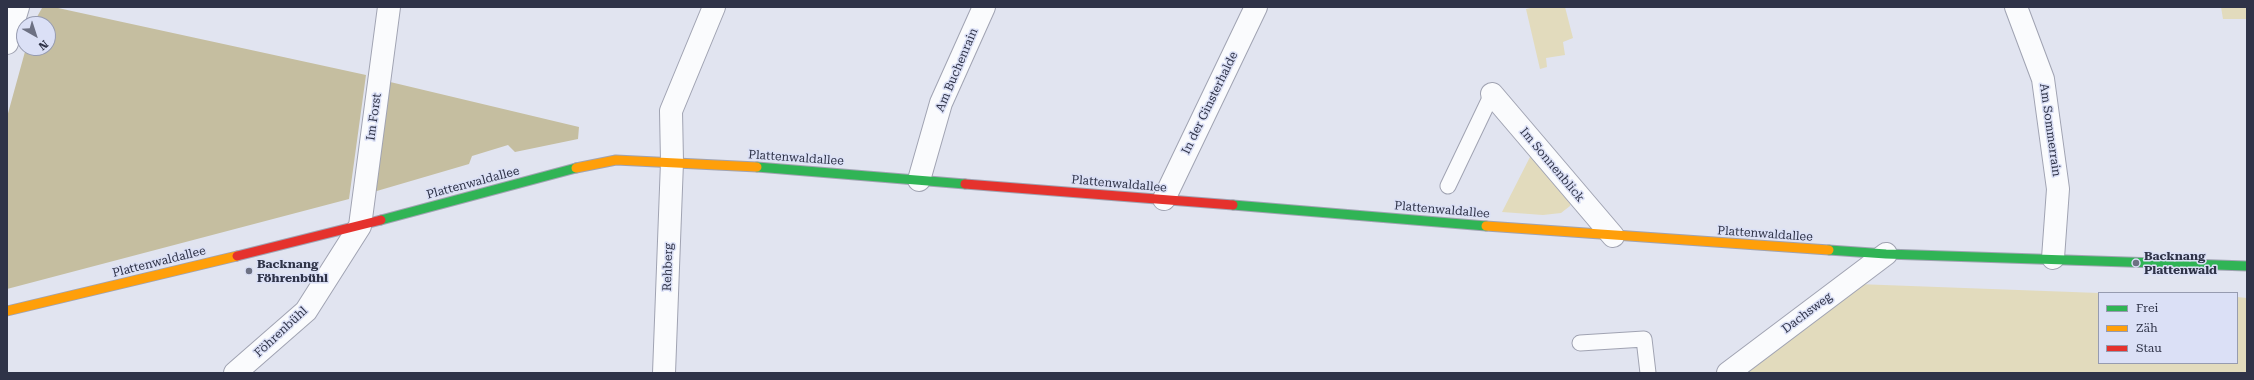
<!DOCTYPE html>
<html>
<head>
<meta charset="utf-8">
<style>
  body { margin:0 }
  #map { position:relative; width:2254px; height:380px; overflow:hidden; background:#e1e4f0; font-family:"Roboto Serif",serif }
  canvas { display:block }
  .frame { position:absolute; inset:0; border:8px solid #2f3348; pointer-events:none }
  .legend { position:absolute; left:2098px; top:292px; width:140px; height:72px; box-sizing:border-box; background:#dbe0f6; border:1px solid #969bb0; margin:0; padding:5px 7px; list-style:none; font-size:12px; color:#2f3348 }
  .legend li { display:flex; align-items:center; gap:8px; height:20px }
  .legend b { width:20px; border:1px solid #969bb0 }
  .north { position:absolute; left:16px; top:16px; width:40px; height:40px; box-sizing:border-box; background:#dbe0f6; border:1px solid #969bb0; border-radius:50%; rotate:141deg; font-size:11px; font-weight:700; line-height:16px; text-align:center; color:#2f3348 }
  .north::after { content:''; display:block; margin:auto; width:14px; height:18px; background:#6d7183; clip-path:polygon(50% 0,100% 100%,50% 72%,0 100%) }
</style>
</head>
<body>
<div id="map">
<canvas width="2254" height="380"></canvas>
<div class="frame"></div>
<ul class="legend">
<li><b style="height:5px;background:#30b455"></b>Frei</li>
<li><b style="height:5px;background:#ff9f0a"></b>Zäh</li>
<li><b style="height:5px;background:#e5322d"></b>Stau</li>
</ul>
<div class="north">N</div>
</div>
<script>
const ctx = document.querySelector('canvas').getContext('2d');
ctx.lineJoin = 'round';
function paint(path, color) { ctx.fillStyle = color; ctx.fill(path, 'evenodd'); }
const shape = rows => new Path2D(rows.map(r => 'M' + r).join(''));
function strokePath(path, color, width, dash) { ctx.strokeStyle = color; ctx.lineWidth = width; ctx.lineCap = dash ? 'butt' : 'round'; ctx.setLineDash(dash || []); ctx.stroke(path); }
function drawText(font, color, halo, rows, align = 'center') {
  ctx.font = font + ' "Roboto Serif",serif'; ctx.lineWidth = 3; ctx.setLineDash([]); ctx.textBaseline = 'middle'; ctx.strokeStyle = halo; ctx.fillStyle = color; for (const [text, x, y, turn = 0] of rows) {
    ctx.save(); ctx.translate(x, y); ctx.rotate((+turn || 0) * Math.PI / 180); ctx.textAlign = isNaN(turn) ? turn : align; if (halo) ctx.strokeText(text, 0, 0); ctx.fillText(text, 0, 0); ctx.restore();
  }
}
const green = shape([
  [1535,7,1565,7,1573,38,1563,42,1565,55,1546,58,1547,67,1540,69,1526,9],
  [2221,7,2247,7,2247,19,2223,19],
  [1535,152,1572,196,1570,206,1561,213,1543,215,1502,212,1530,157],
  [1857,284,2099,293,2099,363,2237,363,2237,297,2247,298,2247,373,1740,373]
]);
const forest = shape([
  [42,8,58,8,366,75,349,199,7,289,7,117,26,48,48,48,48,24,33,24],
  [386,81,579,127,578,139,515,152,508,145,472,156,469,164,370,193]
]);
const lane = shape([
  [1448,186,1492,94],
  [1580,343,1644,339,1648,373]
]);
const street = shape([
  [2016,7,2043,79,2058,189,2053,258],
  [7,43,18,7],
  [1492,94,1613,236],
  [919,180,941,103,984,7],
  [1164,199,1256,7],
  [235,373,306,311,360,226,389,7],
  [664,373,672,162,671,111,714,7],
  [1728,373,1886,254]
]);
const fast = shape([
  [757,167,965,184],
  [1233,205,1486,226],
  [381,220,576,168],
  [1829,250,1886,254,2247,266]
]);
const slow = shape([
  [576,168,616,160,757,167],
  [1486,226,1829,250],
  [7,311,237,256]
]);
const jam = shape([
  [965,184,1233,205],
  [237,256,381,220]
]);
const markers = [
  [2136,263,4,"#6d7183"],
  [249,271,4,"#6d7183"]
];
const streetNames = [
  ["Am Buchenrain",957,70,-67],
  ["In der Ginsterhalde",1210,103,-64],
  ["Im Forst",374,117,-82],
  ["Am Sommerrain",2050,130,82],
  ["Plattenwaldallee",796,158,4],
  ["Im Sonnenblick",1552,165,50],
  ["Plattenwaldallee",473,183,-15],
  ["Plattenwaldallee",1119,184,5],
  ["Plattenwaldallee",1442,210,5],
  ["Plattenwaldallee",1765,234,4],
  ["Plattenwaldallee",159,262,-14],
  ["Rehberg",668,267,-88],
  ["Dachsweg",1807,313,-37],
  ["Föhrenbühl",281,332,-43]
];
const poiNames = [
  ["Backnang",2144,256],
  ["Plattenwald",2144,270],
  ["Backnang",257,264],
  ["Föhrenbühl",257,278]
];
paint(green, '#e2dbbd');
paint(forest, '#c5bea0');
strokePath(lane, '#a0a3b2', 17);
strokePath(street, '#a0a3b2', 24);
strokePath(fast, '#a0a3b2', 11);
strokePath(slow, '#a0a3b2', 11);
strokePath(jam, '#a0a3b2', 11);
strokePath(lane, '#fafbfd', 15);
strokePath(street, '#fafbfd', 22);
strokePath(fast, '#30b455', 9);
strokePath(slow, '#ff9f0a', 9);
strokePath(jam, '#e5322d', 9);
for (const [x, y, r, color] of markers) { const dot = new Path2D(); dot.arc(x, y, r, 0, 2 * Math.PI); ctx.fillStyle = color; ctx.fill(dot); strokePath(dot, '#dbe0f6', 1.5); }
drawText('12px', '#2f3348', '#dbe0f6', streetNames);
drawText('bold 12px', '#2f3348', '#dbe0f6', poiNames, 'left');
</script>
</body>
</html>
